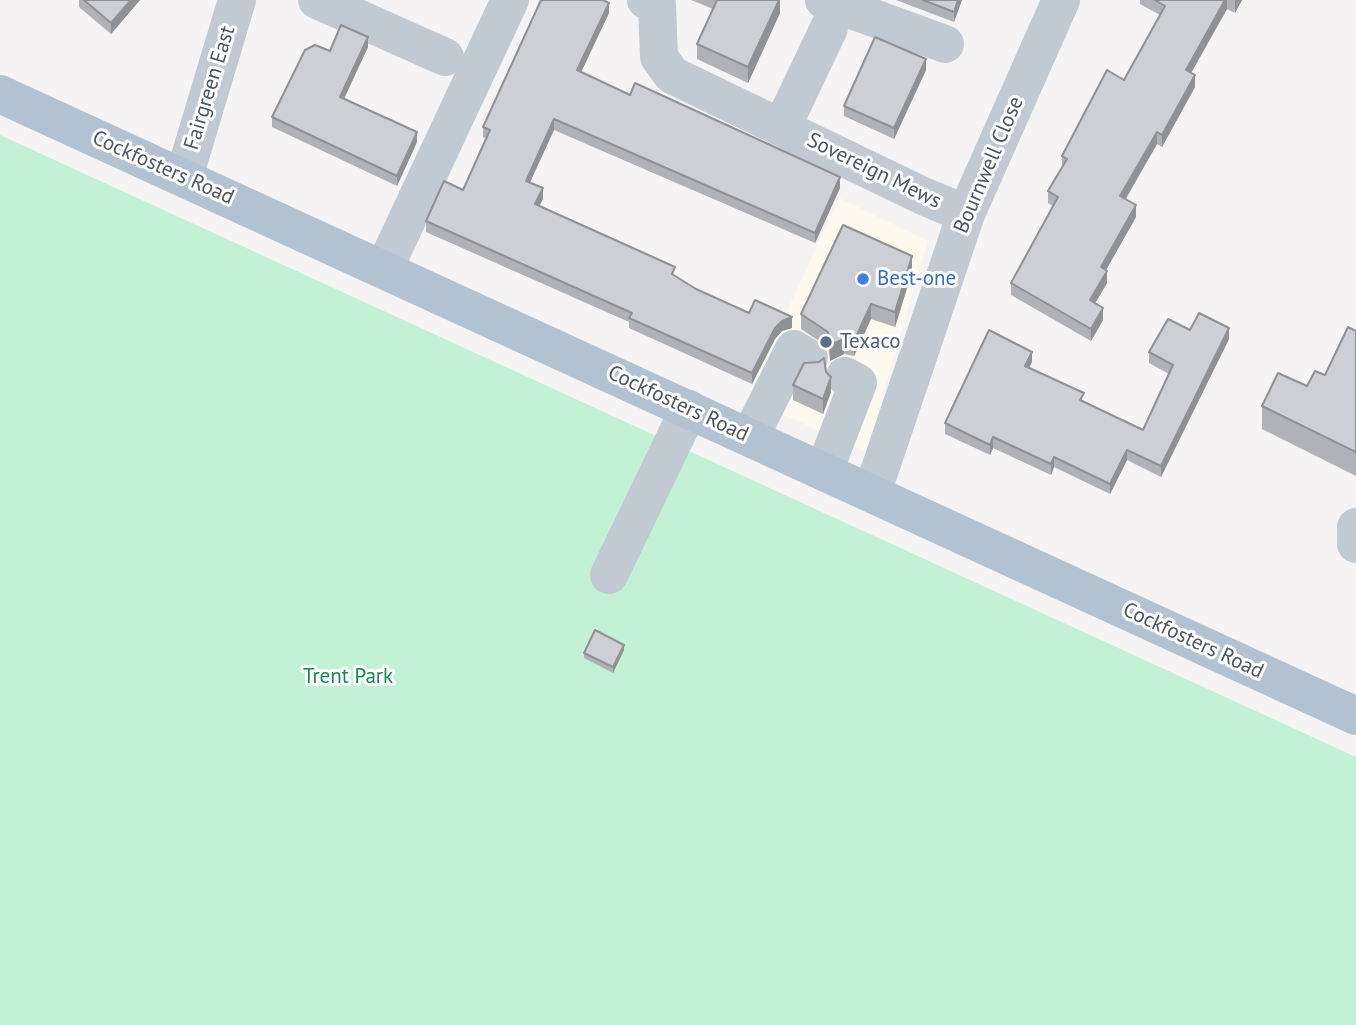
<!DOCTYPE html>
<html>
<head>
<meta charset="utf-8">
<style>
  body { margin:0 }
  canvas { display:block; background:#f5f3f3 }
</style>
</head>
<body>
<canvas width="1356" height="1025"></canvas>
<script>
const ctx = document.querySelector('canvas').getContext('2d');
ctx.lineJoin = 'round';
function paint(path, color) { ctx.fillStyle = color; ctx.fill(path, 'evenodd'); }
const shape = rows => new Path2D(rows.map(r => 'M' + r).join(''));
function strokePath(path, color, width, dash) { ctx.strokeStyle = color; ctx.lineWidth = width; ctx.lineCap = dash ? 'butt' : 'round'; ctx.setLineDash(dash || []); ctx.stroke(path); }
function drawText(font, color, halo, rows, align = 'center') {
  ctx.font = font + ' "PT Sans",sans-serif'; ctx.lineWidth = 6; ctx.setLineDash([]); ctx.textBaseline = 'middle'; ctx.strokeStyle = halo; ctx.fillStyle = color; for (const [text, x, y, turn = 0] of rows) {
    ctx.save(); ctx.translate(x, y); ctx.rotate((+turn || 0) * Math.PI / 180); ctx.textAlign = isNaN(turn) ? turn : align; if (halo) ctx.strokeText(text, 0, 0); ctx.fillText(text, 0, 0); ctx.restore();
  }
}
const commercial = shape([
  [839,198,928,241,866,452,747,398]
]);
const green = shape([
  [0,135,1356,757,1356,1025,0,1025]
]);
const minor = shape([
  [317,0,445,57],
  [646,0,657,5,659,57,672,75,923,196,966,214],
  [824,0,945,44],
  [782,127,829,28],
  [184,177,237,0],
  [384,269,510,0],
  [750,437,794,349,809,358],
  [824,471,858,383,845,376],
  [872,493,966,214,1061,0],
  [1356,527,1356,544],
  [609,575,689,409]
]);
const major = shape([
  [0,94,1356,716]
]);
const wall = shape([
  [79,0,140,0,111,34,79,7],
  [691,0,780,0,780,13,748,83,697,59,697,44,713,9],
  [896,0,962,0,954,22],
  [1140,0,1242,0,1235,13,1227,9,1191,73,1195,87,1162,147,1157,144,1126,199,1136,217,1106,270,1107,283,1095,303,1103,320,1091,341,1011,295,1011,283,1053,206,1048,203,1048,191,1062,167,1062,156,1124,80,1160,15,1140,4],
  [609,13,581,72,840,188,815,243,554,130,530,182,543,199,539,206,675,276,696,289,749,313,792,328,782,331,775,339,752,384,629,328,629,322,426,232,426,221,463,190,486,139,483,137,483,127],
  [368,47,344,99,417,142,397,186,272,127,272,117,330,51],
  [926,70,894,139,844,116,844,106],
  [912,272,895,327,871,319,854,356,844,354,830,361,828,347,801,329,801,314],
  [1190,330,1229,339,1161,477,1127,460,1110,494,1054,467,1051,475,993,448,990,455,945,434,945,423,1032,362,1029,368,1084,401,1143,430,1169,374,1149,363,1149,352],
  [1356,331,1356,476,1262,429,1262,406,1307,386,1325,375],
  [826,372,831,392,823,414,793,400,793,385],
  [624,650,613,673,584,658,584,653]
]);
const shadedWall = shape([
  [131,0,140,0,111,34,111,23],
  [779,0,780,0,780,13,748,83,748,67],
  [958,0,962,0,954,22,954,12],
  [1225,0,1227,0,1227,9,1186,82,1186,70],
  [1236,0,1242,0,1235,13,1235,1],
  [609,3,609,13,577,81,577,70],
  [368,37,368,47,340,107,340,97],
  [926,59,926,70,894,139,894,128],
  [1195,75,1195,87,1162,147,1162,135],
  [554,119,554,130,526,191,526,181],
  [417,132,417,142,397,186,397,176],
  [1157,132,1157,144,1120,208,1120,196],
  [840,177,840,188,815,243,815,233],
  [543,188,543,199,535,215,535,204],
  [1136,205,1136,217,1101,279,1101,267],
  [912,256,912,272,895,327,895,312],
  [1107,271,1107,283,1090,312,1090,300],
  [871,304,871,319,854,356,854,341],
  [1103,308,1103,320,1091,341,1091,329],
  [792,317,792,328,782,331,775,339,752,384,752,373,775,328,782,321],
  [1229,328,1229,339,1161,477,1161,466],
  [844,339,844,354,830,361,830,345],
  [1032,352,1032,362,1025,376,1025,366],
  [831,377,831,392,823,414,823,399],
  [993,437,993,448,990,455,990,445],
  [1127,450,1127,460,1110,494,1110,484],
  [1054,457,1054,467,1051,475,1051,464],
  [624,645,624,650,613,673,613,667]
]);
const building = shape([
  [84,0,131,0,111,23,84,0],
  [541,0,603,0,609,3,577,70,630,95,635,83,840,177,815,233,554,119,526,181,543,188,535,204,675,267,672,274,696,289,749,313,755,300,792,317,782,321,775,328,752,373,629,318,632,313,426,221,444,181,463,190,490,130,483,127,541,0],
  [717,0,779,0,748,67,697,44,717,0],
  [923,0,958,0,954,12,923,0],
  [1155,0,1225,0,1186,70,1195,75,1162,135,1157,132,1120,196,1136,205,1101,267,1107,271,1090,300,1103,308,1091,329,1011,283,1058,197,1048,191,1067,159,1062,156,1107,70,1124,80,1165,6,1155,0],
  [341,25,368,37,340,97,417,132,397,176,272,117,305,50,315,45,330,51,341,25],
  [875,37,926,59,894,128,844,106,875,37],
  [843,225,912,256,895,312,871,304,854,341,844,339,830,345,828,332,801,314,843,225],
  [1199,313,1229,328,1161,466,1127,450,1110,484,1054,457,1051,464,993,437,990,445,945,423,989,330,1032,352,1025,366,1084,393,1080,400,1143,430,1173,365,1149,352,1168,319,1190,330,1199,313],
  [1348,327,1356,331,1356,452,1262,406,1278,373,1307,386,1315,371,1325,375,1348,327],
  [824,358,826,372,831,377,823,399,793,385,804,363,819,362,824,358],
  [595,630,624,645,613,667,584,653,595,630]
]);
const markers = [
  [863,279,7,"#3f7fe0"],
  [826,342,7,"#5c6f8a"]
];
const streetNames = [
  ["Fairgreen East",210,88,-73],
  ["Bournwell Close",989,165,-67],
  ["Cockfosters Road",163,168,24],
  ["Sovereign Mews",874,171,26],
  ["Cockfosters Road",678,404,25],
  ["Cockfosters Road",1193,641,25]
];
const shopNames = [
  ["Best-one",877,279]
];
const serviceNames = [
  ["Texaco",840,342]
];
const parkNames = [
  ["Trent Park",348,677]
];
paint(commercial, '#fdf9ef');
paint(green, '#c3f1d5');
strokePath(minor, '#c1cad2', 38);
strokePath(major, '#b3c2d1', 38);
paint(wall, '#b0b2b7');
paint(shadedWall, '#909195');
paint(building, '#cdcfd5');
strokePath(building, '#909195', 2);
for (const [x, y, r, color] of markers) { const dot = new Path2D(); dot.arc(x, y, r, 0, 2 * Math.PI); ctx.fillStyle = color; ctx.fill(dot); strokePath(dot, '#fff', 2.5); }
drawText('21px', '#4a5661', '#fff', streetNames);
drawText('21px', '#366cbe', '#fff', shopNames, 'left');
drawText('21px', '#4e5e75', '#fff', serviceNames, 'left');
drawText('21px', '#17864f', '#fff', parkNames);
</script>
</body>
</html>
